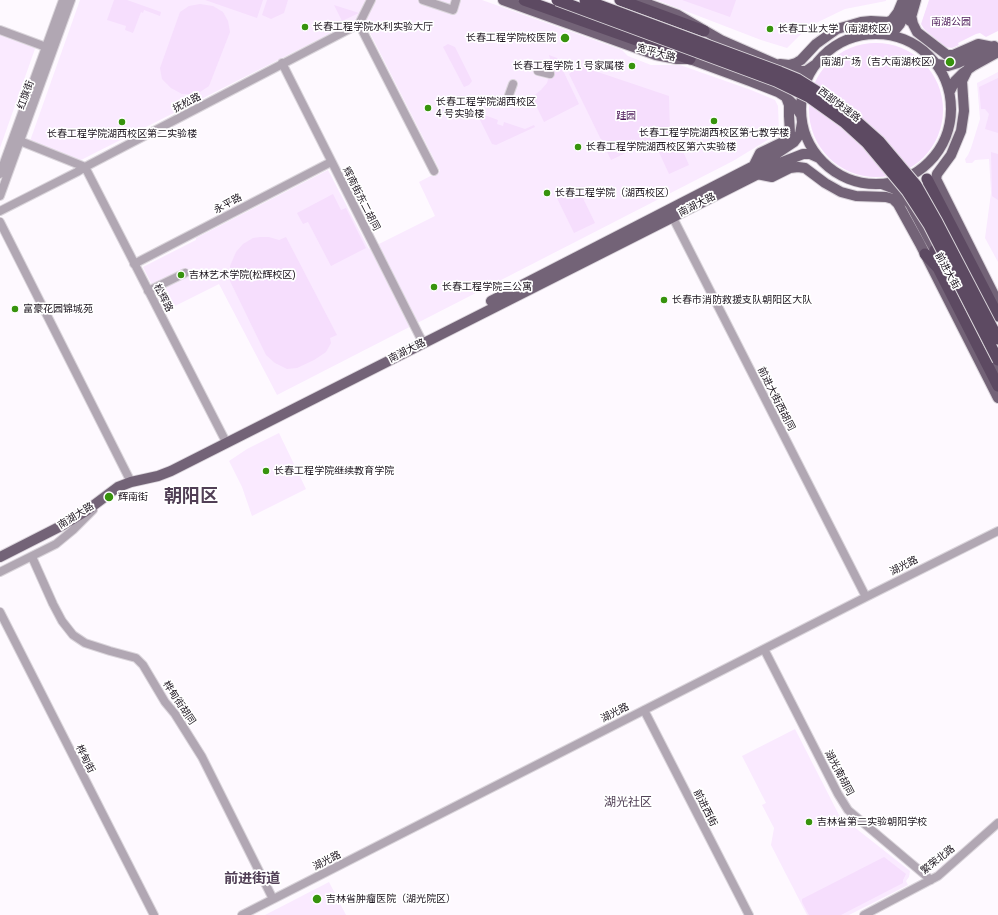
<!DOCTYPE html>
<html>
<head>
<meta charset="utf-8">
<style>
  body { margin:0 }
  canvas { display:block; background:#fef9ff }
</style>
</head>
<body>
<canvas width="998" height="915"></canvas>
<script>
const ctx = document.querySelector('canvas').getContext('2d');
ctx.lineJoin = 'round';
function paint(path, color) { ctx.fillStyle = color; ctx.fill(path, 'evenodd'); }
const shape = rows => new Path2D(rows.map(r => 'M' + r).join(''));
function strokePath(path, color, width, dash) { ctx.strokeStyle = color; ctx.lineWidth = width; ctx.lineCap = dash ? 'butt' : 'round'; ctx.setLineDash(dash || []); ctx.stroke(path); }
function drawText(font, color, halo, rows, align = 'center') {
  ctx.font = font + ' Arial,"Noto Sans SC",sans-serif'; ctx.lineWidth = 3.5; ctx.setLineDash([]); ctx.textBaseline = 'middle'; ctx.strokeStyle = halo; ctx.fillStyle = color; for (const [text, x, y, turn = 0] of rows) {
    ctx.save(); ctx.translate(x, y); ctx.rotate((+turn || 0) * Math.PI / 180); ctx.textAlign = isNaN(turn) ? turn : align; if (halo) ctx.strokeText(text, 0, 0); ctx.fillText(text, 0, 0); ctx.restore();
  }
}
const built = shape([
  [80,0,482,0,622,50,628,56,651,65,680,65,751,90,775,100,778,106,779,131,774,136,733,161,277,395,219,284,165,311,143,267,196,240,196,238,328,170,369,249,435,216,419,182,440,171,366,25,351,23,81,160,30,141],
  [657,0,886,0,886,1,845,9,816,23,799,36,787,48,761,40],
  [0,33,36,46,0,148],
  [998,72,998,262,985,238,991,193,989,159,975,160,972,163,966,163,965,159,968,155,971,148,980,119,977,83],
  [279,433,306,489,252,516,242,487,229,461,247,449],
  [795,729,839,815,910,871,909,877,906,881,908,885,849,915,807,915,771,845,774,828,762,805,766,803,742,756],
  [329,882,346,915,265,915]
]);
const green = shape([
  [114,0,127,0,161,12,160,16,144,10,143,13,141,12,133,33,125,30,126,26,107,20],
  [205,0,263,0,257,18],
  [267,0,288,0,284,13,271,19,262,15],
  [682,0,736,0,730,17],
  [929,0,998,0,998,31,986,37,980,33,976,34,958,43,959,45,952,48,945,47,924,29,921,24],
  [200,4,213,6,223,12,228,21,230,32,209,86,200,92,191,94,182,94,171,88,162,79,160,68,180,12,189,6],
  [334,5,359,13,342,21],
  '809 110a67 67 0 1 1 134 0a67 67 0 1 1-134 0Z',
  [448,44,455,47,472,81,469,85,464,87,443,47],
  [549,55,557,58,579,104,544,122,532,97,541,90,547,83,552,66],
  [580,66,669,96,670,132,611,160,569,74],
  [998,78,998,133,985,129,989,114,985,109,981,109,979,87],
  [476,112,498,120,497,124,503,126,504,122,525,129,534,125,535,127,496,145,492,144],
  [678,140,689,165,669,174,658,150],
  [991,152,998,154,998,200,992,196],
  [578,188,595,223,574,233,557,198],
  [333,194,341,210,346,208,366,248,331,266,308,222,303,224,297,213],
  [260,237,269,237,279,240,286,237,337,335,330,338,331,343,326,352,314,360,297,368,287,369,275,363,266,355,230,281,230,266,236,252,243,244,253,238],
  [884,857,906,874,903,880,903,883,841,915,809,915,802,902,802,899]
]);
const minor = shape([
  [423,0,453,10,456,0],
  [359,24,434,171],
  [0,30,46,47],
  [282,63,423,343],
  [538,71,550,74],
  [509,95,513,84],
  [20,141,85,167,224,438],
  [0,174,63,0],
  [0,196,71,0],
  [0,211,77,172,85,167,359,24,371,0],
  [670,212,866,597],
  [0,222,131,482],
  [134,264,331,162],
  [148,291,185,273],
  [32,557,53,604,62,621,73,635,85,643,110,651,136,658,143,665,165,702,175,714,202,757,273,899],
  [0,572,56,544,73,530,93,510],
  [0,612,154,915],
  [764,649,838,794,848,810,931,880],
  [644,710,749,915],
  [242,915,866,597,998,531],
  [864,915,938,876,998,823]
]);
const major = shape([
  [503,0,656,55,677,59,690,59,750,81,778,92,786,97,795,106,801,115],
  [637,0,678,15,721,40,787,69,796,71,806,71,816,64],
  [911,15,913,24,917,32,947,55,953,55,978,44,993,47],
  [910,21,916,0],
  '801 109a75 75 0 1 1 150 0a75 75 0 1 1-150 0Z',
  [884,34,895,30,900,24,909,4],
  [780,64,789,65,796,63,801,60,816,44,837,29,861,22,871,21,888,22,892,20,898,12,903,0],
  [937,64,948,66,958,63,994,46],
  [968,69,962,81,964,111,961,131,951,155,937,174,936,179,998,303],
  [950,91,955,81,963,73,973,66,998,52],
  [754,165,760,153,785,141,789,137,790,133,789,116,789,105,786,97],
  [757,174,772,177,790,168,798,167,805,168,825,183,841,192,856,196,886,197,893,199,898,204,920,244,998,398],
  [882,184,895,189,903,196,910,204,938,256],
  [928,185,931,199,943,222],
  [491,301,773,156,794,142,800,134,802,123],
  [989,353,998,371],
  [0,557,63,525,86,511,118,487,131,482,158,476,171,471,780,163,803,154,810,154,819,158]
]);
const highway = shape([
  [524,0,690,59],
  [620,0,704,31],
  [927,179,998,316],
  [935,250,938,268],
  [925,254,938,268,998,386]
]);
const highwayBridge = shape([
  [557,0,776,81,809,97,844,122,867,143,907,191,929,225,998,360],
  [585,0,780,72,797,79,832,101,852,117,879,141,916,185,937,222,998,339]
]);
const markers = [
  [305,27,4,"#37930d"],
  [770,29,4,"#37930d"],
  [565,38,5,"#37930d"],
  [950,62,5,"#37930d"],
  [632,66,4,"#37930d"],
  [428,108,4,"#37930d"],
  [714,121,4,"#37930d"],
  [122,122,4,"#37930d"],
  [578,147,4,"#37930d"],
  [547,193,4,"#37930d"],
  [181,275,4,"#37930d"],
  [434,287,4,"#37930d"],
  [664,300,4,"#37930d"],
  [15,309,4,"#37930d"],
  [266,471,4,"#37930d"],
  [109,497,5,"#37930d"],
  [809,822,4,"#37930d"],
  [317,899,5,"#37930d"]
];
const parkNames = [
  ["南湖公园",951,22],
  ["跬园",626,116]
];
const poiNames = [
  ["长春工程学院水利实验大厅",313,27],
  ["长春工业大学（南湖校区）",778,29],
  ["长春工程学院校医院",556,38,"right"],
  ["南湖广场（吉大南湖校区）",941,62,"right"],
  ["长春工程学院 1 号家属楼",624,66,"right"],
  ["长春工程学院湖西校区",436,102],
  ["4 号实验楼",436,114],
  ["长春工程学院湖西校区第七教学楼",714,133,"center"],
  ["长春工程学院湖西校区第二实验楼",122,134,"center"],
  ["长春工程学院湖西校区第六实验楼",586,147],
  ["长春工程学院（湖西校区）",555,193],
  ["吉林艺术学院(松辉校区)",189,275],
  ["长春工程学院三公寓",442,287],
  ["长春市消防救援支队朝阳区大队",672,300],
  ["富豪花园锦城苑",23,309],
  ["长春工程学院继续教育学院",274,471],
  ["辉南街",118,497],
  ["吉林省第二实验朝阳学校",817,822],
  ["吉林省肿瘤医院（湖光院区）",326,899]
];
const streetNames = [
  ["宽平大路",656,53,15],
  ["红旗街",26,95,-70],
  ["抚松路",187,103,-27],
  ["西部快速路",839,105,37],
  ["辉南街东二胡同",361,199,63],
  ["永平路",228,204,-28],
  ["南湖大路",697,205,-27],
  ["前进大街",947,271,61],
  ["松辉路",163,298,63],
  ["南湖大路",407,351,-27],
  ["前进大街西胡同",776,399,63],
  ["南湖大路",76,516,-32],
  ["湖光路",904,566,-27],
  ["桦甸街胡同",179,703,56],
  ["湖光路",615,713,-27],
  ["桦甸街",85,759,63],
  ["湖光南胡同",839,773,62],
  ["前进西街",705,808,63],
  ["繁荣北路",938,860,-38],
  ["湖光路",327,861,-27]
];
const quarterNames = [
  ["湖光社区",628,803]
];
const districtNames = [
  ["前进街道",252,879]
];
const townNames = [
  ["朝阳区",191,497]
];
paint(built, '#faeaff');
paint(green, '#f6defd');
strokePath(minor, '#dad5db', 10);
strokePath(major, '#dad5db', 12);
strokePath(highway, '#dad5db', 13);
strokePath(minor, '#b1a7b3', 8);
strokePath(major, '#736377', 10);
strokePath(highway, '#5d4a62', 11);
strokePath(highwayBridge, '#dad5db', 13, []);
strokePath(highwayBridge, '#5d4a62', 11);
for (const [x, y, r, color] of markers) { const dot = new Path2D(); dot.arc(x, y, r, 0, 2 * Math.PI); ctx.fillStyle = color; ctx.fill(dot); strokePath(dot, '#fff', 1.5); }
drawText('10px', '#4d1b59', '#fff', parkNames);
drawText('10px', '#1d151f', '#fff', poiNames, 'left');
drawText('10px', '#1d151f', '#fff', streetNames);
drawText('12px', '#513f56', '#fff', quarterNames);
drawText('bold 14px', '#513f56', '#fff', districtNames);
drawText('bold 18px', '#513f56', '#fff', townNames);
</script>
</body>
</html>
